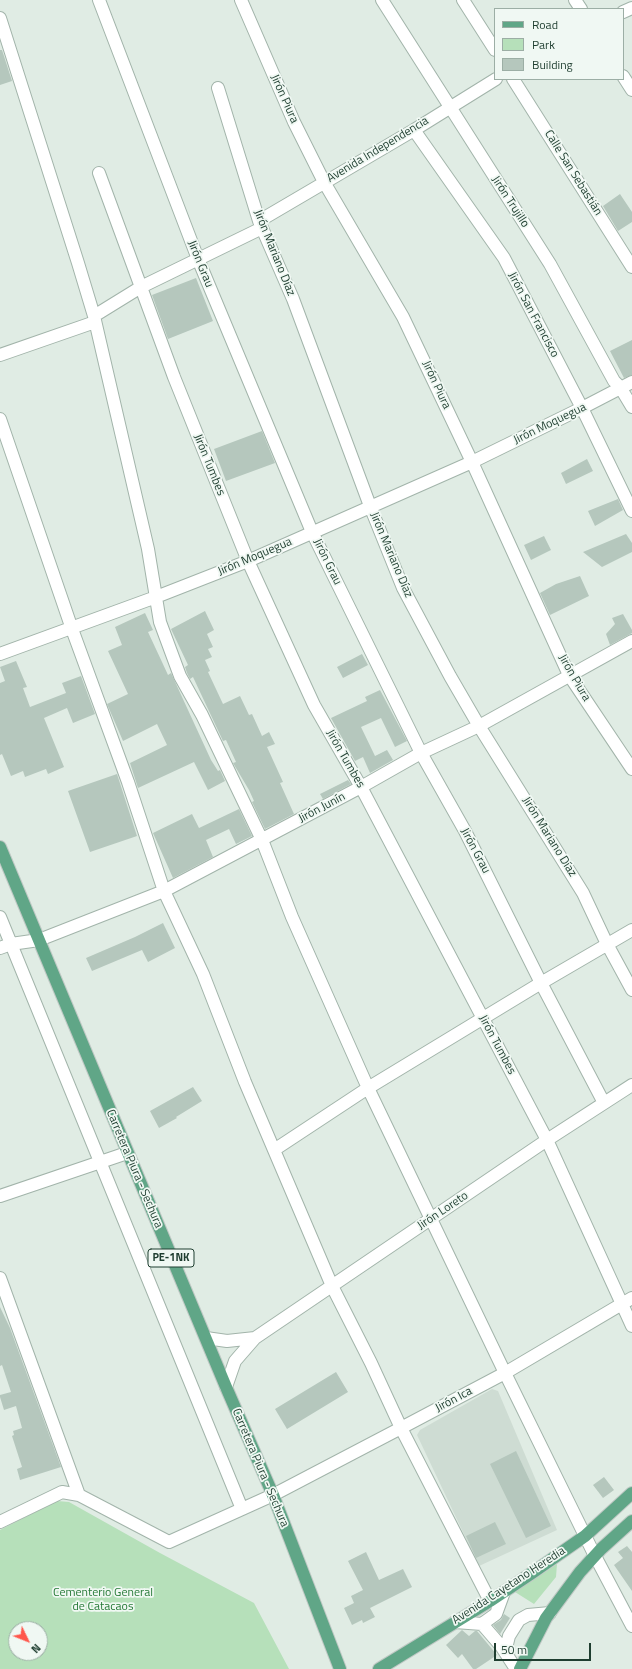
<!DOCTYPE html>
<meta charset="utf-8">
<style>
body{margin:0}
#map{position:relative;width:632px;height:1669px;overflow:hidden;background:#e0ece4;font-family:"Titillium Web",sans-serif}
canvas{display:block}
.legend{position:absolute;left:494px;top:8px;width:130px;height:72px;box-sizing:border-box;background:#f0f8f3;border:1px solid #9caea5;margin:0;padding:5px 7px;list-style:none;font-size:12px;color:#1f3e30}
.legend li{display:flex;align-items:center;gap:8px;height:20px}
.legend b{width:20px;border:1px solid #9caea5}
.north{position:absolute;left:8px;top:1621px;width:40px;height:40px;box-sizing:border-box;background:#f0f8f3;border:1px solid #9caea5;border-radius:50%;rotate:133deg;font-size:11px;font-weight:700;line-height:16px;text-align:center;color:#1f3e30}
.north::after{content:'';display:block;margin:auto;width:14px;height:18px;background:#ff564b;clip-path:polygon(50% 0,100% 100%,50% 72%,0 100%)}
.scale{position:absolute;left:494px;top:1643px;width:97px;height:18px;box-sizing:border-box;border:2px solid #1f3e30;border-top:0;padding-left:5px;font-size:12px;line-height:14px;white-space:nowrap;color:#1f3e30;-webkit-text-stroke:3px #f0f8f3;paint-order:stroke}
</style>
<div id="map">
<canvas width="632" height="1669"></canvas>
<ul class="legend">
<li><b style="height:5px;background:#60a687"></b>Road</li>
<li><b style="height:11px;background:#b6e0ba"></b>Park</li>
<li><b style="height:11px;background:#b5c7bd"></b>Building</li>
</ul>
<div class="north">N</div>
<div class="scale">50 m</div>
</div>
<script>
const ctx = document.querySelector('canvas').getContext('2d');
ctx.lineJoin = 'round';
function fillPath(path, color) { ctx.fillStyle = color; ctx.fill(path, 'evenodd'); }
const toPath = rows => new Path2D(rows.map(r => 'M' + r).join(''));
function stroke(path, color, width, dash) { ctx.strokeStyle = color; ctx.lineWidth = width; ctx.lineCap = dash ? 'butt' : 'round'; ctx.setLineDash(dash || []); ctx.stroke(path); }
function drawText(font, color, halo, rows, align = 'center') {
  ctx.font = font + ' "Titillium Web",sans-serif'; ctx.lineWidth = 3.5; ctx.setLineDash([]); ctx.textBaseline = 'middle'; ctx.strokeStyle = halo; ctx.fillStyle = color; for (const [text, x, y, turn = 0] of rows) {
    ctx.save(); ctx.translate(x, y); ctx.rotate((+turn || 0) * Math.PI / 180); ctx.textAlign = isNaN(turn) ? turn : align; if (halo) ctx.strokeText(text, 0, 0); ctx.fillText(text, 0, 0); ctx.restore();
  }
}
const built = toPath([
 [492,1389,498,1391,557,1530,479,1566,417,1435,420,1430]
]);
const green = toPath([
 [57,1501,69,1502,160,1553,254,1603,289,1669,0,1669,0,1530],
 [16,1629,40,1629,40,1653,16,1653],
 [557,1564,556,1577,534,1604,515,1592]
]);
const building = toPath([
 [0,50,2,50,12,81,0,85],
 [620,194,632,212,632,222,618,231,603,206],
 [196,278,213,321,168,339,152,295],
 [632,340,632,375,624,378,610,351],
 [262,431,275,463,226,481,214,449],
 [587,459,593,471,566,484,561,473],
 [618,499,623,510,595,526,588,511],
 [626,534,632,543,632,552,602,567,583,552],
 [544,536,551,550,531,560,524,545],
 [580,576,589,596,550,615,540,593,556,584],
 [205,611,214,630,207,634,213,647,208,649,212,657,205,660,210,671,208,672,223,704,240,696,249,715,252,714,262,736,269,732,275,744,267,747,283,782,280,783,294,814,265,829,252,802,254,801,249,790,233,763,236,762,226,740,223,741,193,677,190,679,187,673,185,667,188,665,171,629],
 [145,613,153,630,148,632,162,662,168,675,171,673,211,760,218,771,220,770,225,781,208,790,194,762,138,788,130,763,167,745,157,724,123,741,107,704,128,694,108,651,122,645,115,627],
 [623,614,632,630,632,633,610,645,606,634,615,624,612,618],
 [362,654,368,665,343,678,337,667],
 [16,661,27,687,23,688,30,707,66,693,62,683,81,676,95,714,73,723,67,708,44,718,64,767,48,774,46,769,25,777,23,771,11,776,2,754,0,755,0,683,5,681,0,667],
 [380,690,407,741,395,747,381,718,361,727,375,756,387,750,393,760,370,773,363,757,355,761,331,718,367,701,365,697],
 [117,774,137,836,90,852,68,791],
 [348,780,351,784,323,799,320,794],
 [239,809,252,836,236,844,229,829,206,840,213,857,173,878,153,833,192,814,199,828],
 [163,923,175,948,148,962,142,950,92,971,86,958,135,937],
 [193,1087,202,1101,176,1117,177,1118,159,1128,150,1111],
 [0,1307,10,1328,61,1467,20,1480,17,1469,22,1467,12,1436,14,1435,13,1431,22,1428,16,1406,4,1410,0,1397,0,1395,11,1392,2,1365,0,1366],
 [336,1372,348,1392,287,1429,275,1409],
 [516,1451,551,1526,526,1538,490,1464],
 [604,1477,614,1490,603,1498,593,1485],
 [495,1522,506,1544,476,1558,466,1536],
 [627,1546,632,1552,632,1591,614,1565,623,1558,618,1552],
 [366,1552,379,1580,403,1569,412,1587,370,1608,375,1617,363,1623,362,1620,352,1625,344,1608,354,1603,351,1596,363,1590,348,1561],
 [504,1614,510,1618,500,1634,493,1625,501,1620],
 [462,1630,469,1636,475,1631,477,1631,497,1655,476,1669,473,1669,462,1654,458,1658,446,1645]
]);
const minor = toPath([
 [99,0,198,259,312,532,421,753,465,831,541,983,604,1103],
 [241,0,294,122,324,182,403,317,472,462,569,675,632,769],
 [382,0,550,264,614,381,620,387,632,407],
 [463,0,495,50],
 [575,0,581,9],
 [623,12,632,8],
 [0,18,78,263,94,316,148,549,160,622,180,676,202,715,262,840,292,917,368,1088,505,1373,595,1556,632,1626],
 [623,76,632,90],
 [513,79,632,267],
 [218,88,259,221,293,299,370,506,403,588,450,676,479,726,583,893,607,944,632,990],
 [414,130,504,258,582,408,632,511],
 [99,173,174,377,248,561,314,705,361,787,547,1140,632,1326],
 [259,221,414,130,496,79],
 [94,316,141,287,262,228],
 [0,355,95,322],
 [0,419,72,629,128,782,164,891,203,974,245,1082,332,1286,371,1363,401,1428,490,1601],
 [0,654,156,597,248,561,472,462,582,408,632,382],
 [0,917,242,1509],
 [0,948,11,944,39,940,164,891,361,787,421,753,479,726,632,641],
 [274,1150,368,1088,541,983,632,930],
 [0,1196,127,1153],
 [0,1278,79,1495],
 [206,1338,227,1341,255,1338],
 [226,1387,235,1361,255,1338,547,1140,632,1085],
 [0,1522,62,1492,79,1495,169,1542,273,1495,401,1428,505,1373,632,1298],
 [455,1622,482,1624,496,1614,504,1592],
 [482,1624,501,1646,516,1669],
 [505,1652,509,1636,519,1620,528,1615,550,1613]
]);
const major = toPath([
 [0,847,226,1387,273,1495,340,1669],
 [379,1669,490,1601,532,1573,585,1536,632,1493],
 [520,1669,546,1618,580,1572,601,1549,632,1521]
]);
const shields = [
 [171,1258,46]
];
const shieldNames = [
 ["PE-1NK",171,1258]
];
const streetNames = [
 ["Jirón Piura",284,99,66],
 ["Avenida Independencia",378,150,-31],
 ["Calle San Sebastián",573,173,58],
 ["Jirón Trujillo",510,202,57],
 ["Jirón Mariano Díaz",274,253,68],
 ["Jirón Grau",200,264,68],
 ["Jirón San Francisco",533,315,62],
 ["Jirón Piura",436,385,65],
 ["Jirón Moquegua",550,424,-26],
 ["Jirón Tumbes",209,465,68],
 ["Jirón Mariano Díaz",391,555,67],
 ["Jirón Moquegua",255,557,-23],
 ["Jirón Grau",327,562,64],
 ["Jirón Piura",574,678,60],
 ["Jirón Tumbes",345,759,60],
 ["Jirón Junín",322,808,-28],
 ["Jirón Mariano Díaz",549,837,58],
 ["Jirón Grau",475,851,62],
 ["Jirón Tumbes",497,1045,62],
 ["Carretera Piura - Sechura",134,1169,67],
 ["Jirón Loreto",443,1211,-34],
 ["Jirón Ica",454,1400,-28],
 ["Carretera Piura - Sechura",260,1468,67],
 ["Avenida Cayetano Heredia",509,1586,-33]
];
const parkNames = [
 ["Cementerio General",103,1593],
 ["de Catacaos",103,1607]
];
fillPath(built, '#cedcd3');
fillPath(green, '#b6e0ba');
fillPath(building, '#b5c7bd');
stroke(minor, '#a2b4aa', 14);
stroke(major, '#c0c9c5', 14);
stroke(minor, '#fff', 12);
stroke(major, '#60a687', 12);
for (const [x, y, w] of shields) { const box = new Path2D(); box.roundRect(x - w / 2, y - 9, w, 18, 3); ctx.fillStyle = '#f0f8f3'; ctx.fill(box); stroke(box, '#1f3e30', 1); }
drawText('bold 11px', '#1f3e30', null, shieldNames);
drawText('12px', '#1f3e30', '#f0f8f3', streetNames);
drawText('12px', '#257936', '#f0f8f3', parkNames);
</script>
